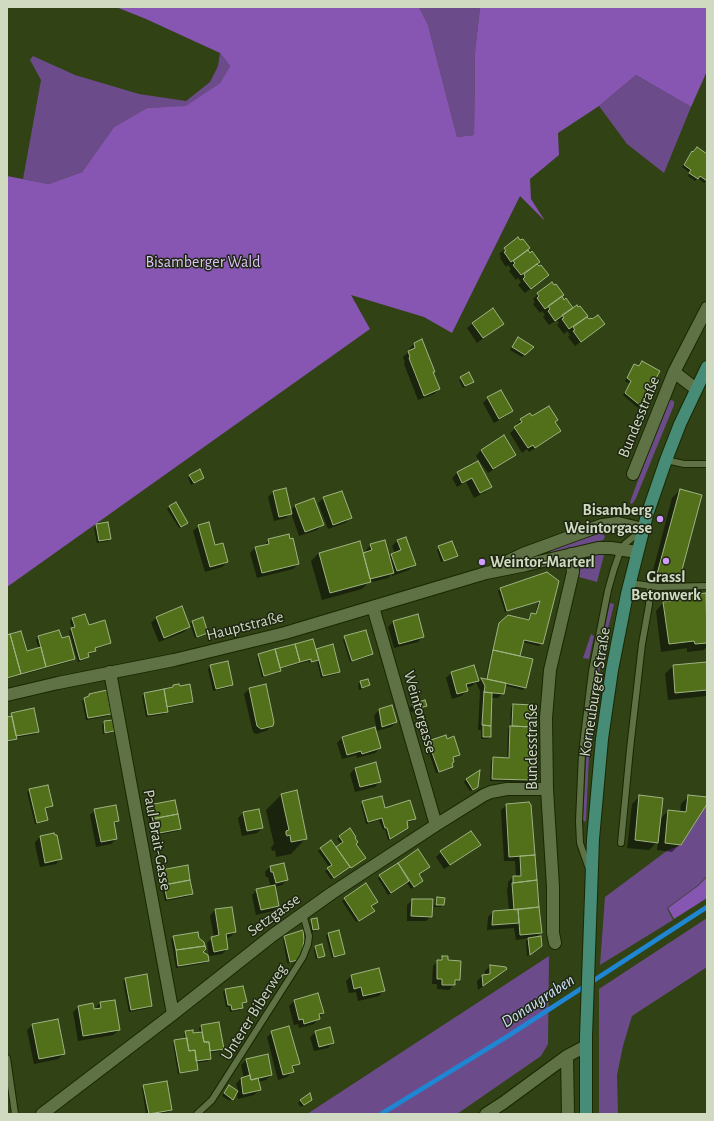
<!DOCTYPE html>
<meta charset="utf-8">
<style>
body{margin:0}
#map{position:relative;width:714px;height:1121px;overflow:hidden;background:#314215;font-family:"Alegreya Sans",sans-serif}
canvas{display:block}
.frame{position:absolute;inset:0;border:8px solid #cfdac1;pointer-events:none}
</style>
<div id="map">
<canvas width="714" height="1121"></canvas>
<div class="frame"></div>
</div>
<script>
const ctx = document.querySelector('canvas').getContext('2d');
ctx.lineJoin = 'round';
function fillPath(path, color) { ctx.fillStyle = color; ctx.fill(path, 'evenodd'); }
const toPath = rows => new Path2D(rows.map(r => 'M' + r).join(''));
function stroke(path, color, width, dash) { ctx.strokeStyle = color; ctx.lineWidth = width; ctx.lineCap = dash ? 'butt' : 'round'; ctx.setLineDash(dash || []); ctx.stroke(path); }
function drawText(font, color, halo, rows, align = 'center') {
  ctx.font = font + ' "Alegreya Sans",sans-serif'; ctx.lineWidth = 3; ctx.setLineDash([]); ctx.textBaseline = 'middle'; ctx.strokeStyle = halo; ctx.fillStyle = color; for (const [text, x, y, turn = 0] of rows) {
    ctx.save(); ctx.translate(x, y); ctx.rotate((+turn || 0) * Math.PI / 180); ctx.textAlign = isNaN(turn) ? turn : align; if (halo) ctx.strokeText(text, 0, 0); ctx.fillText(text, 0, 0); ctx.restore();
  }
}
const green = toPath([
 [419,7,480,7,475,52,474,135,457,137,428,25],
 [220,53,230,66,220,83,186,107,147,108,114,127,82,172,49,184,23,179,41,80,30,60,33,56,75,75,139,94,186,101,210,82,218,66],
 [636,75,691,107,664,173,627,144,599,106],
 [670,400,674,401,674,405,636,498,633,503,631,504,630,502,652,442,667,405],
 [603,533,605,537,603,540,553,553,550,551,551,549,598,534],
 [600,554,604,555,597,582,579,577,581,566,586,559,593,556],
 [610,603,614,604,604,645,595,699,589,755,586,820,585,822,583,820,586,762,591,712,598,661],
 [591,634,594,636,589,659,583,658],
 [707,804,707,876,697,886,667,908,673,920,600,965,605,897,668,850,681,845],
 [707,918,707,967,632,1016,623,1046,617,1075,618,1114,599,1114,599,989],
 [549,956,548,1044,541,1056,457,1114,307,1114]
]);
const forest = toPath([
 [116,7,419,7,428,25,457,137,474,135,475,52,480,7,707,7,707,71,691,107,636,75,599,106,558,133,559,155,530,179,531,199,545,221,520,196,452,333,424,317,351,295,370,329,7,587,7,176,49,184,82,172,114,127,147,108,186,106,220,83,230,66,220,53,146,19],
 [707,877,707,898,674,919,668,908,698,886]
]);
const shadow = toPath([
 [692,153,707,155,707,180,704,183,698,178,695,181,688,176,690,173,682,167],
 [518,239,539,267,542,280,525,293,518,285,521,282,518,278,516,280,509,271,511,269,508,265,506,267,500,258,501,256,499,254],
 [538,294,561,297,573,309,580,307,589,321,603,324,575,346,568,337,570,335,567,331,564,334,557,325,559,323,557,320,549,325,543,317,545,315,542,311,540,313,533,304,535,302,533,299],
 [473,323,502,324,477,343,467,328],
 [422,341,434,371,433,373,439,389,434,394,418,400,404,364,405,362,403,357,410,351,409,349,414,344],
 [516,341,532,347,522,357,510,350],
 [635,365,659,371,638,408,623,395,630,384,625,381],
 [461,378,473,382,463,388,459,380],
 [488,398,511,411,506,416,494,423,483,403],
 [532,418,554,422,559,431,554,436,529,452,527,449,522,453,510,433,517,427,516,425,521,420],
 [481,450,515,455,509,460,488,473,476,456],
 [478,462,491,487,485,492,474,498,466,482,457,487,452,478,457,473],
 [190,476,203,478,191,485,188,478],
 [680,490,678,580,670,588,650,582,672,498],
 [273,492,290,511,296,505,322,525,317,530,299,536,291,513,286,518,274,521,268,497],
 [324,498,351,518,345,523,328,529,318,503],
 [176,503,185,525,179,528,167,509],
 [97,525,110,539,108,541,97,543,94,528],
 [199,526,227,562,222,567,205,572,193,531],
 [269,540,298,564,293,569,257,578,250,553,255,548,264,546,264,545],
 [397,541,415,564,409,570,392,576,392,574,388,578,368,583,362,589,322,600,311,561,319,553,362,554,367,553,366,550,371,545,389,557,395,553,392,546],
 [439,547,457,555,454,558,441,562,437,550],
 [547,574,542,643,539,646,522,642,519,657,525,687,523,690,504,685,503,693,498,698,491,698,490,737,488,739,481,739,481,730,478,730,480,691,476,682,472,686,466,688,467,691,461,696,452,699,446,678,451,673,473,666,478,682,482,679,485,680,497,626,485,683,486,684,500,623,528,621,529,616,531,614,535,615,538,602,505,612,498,591,501,588],
 [705,594,707,609,707,646,704,650,687,652,687,648,661,652,656,611,663,603,683,601,688,596],
 [181,608,189,627,184,632,159,642,151,623,156,618],
 [72,619,88,626,110,643,108,645,94,649,95,651,92,653,87,655,88,657,86,659,78,662,69,631,72,628,70,621],
 [192,622,207,633,205,635,195,638,190,624],
 [393,622,423,636,418,642,394,648,388,627],
 [59,631,61,639,74,659,72,661,7,679,7,636,26,652,39,649,36,640,38,637],
 [345,637,372,654,370,656,350,662,343,640],
 [332,646,339,671,337,674,321,678,317,661,309,663,309,661,279,669,280,671,278,673,262,677,257,657,259,655,315,650],
 [227,662,232,685,230,687,213,691,208,669,210,666],
 [707,663,707,696,668,700,665,674,673,666],
 [367,680,369,685,367,687,359,690,358,685,360,682],
 [173,686,192,702,190,704,167,708,167,711,165,714,146,717,142,696,144,694,171,688],
 [249,689,272,726,266,731,256,734,253,732,244,694],
 [89,695,110,713,108,716,86,720,82,701],
 [425,702,426,706,424,708,411,712,410,708,412,705],
 [514,705,532,706,529,780,527,782,490,781,491,761,493,758,507,759,508,729,510,727,511,707],
 [392,707,396,722,391,727,377,731,374,716,379,710],
 [11,715,12,722,38,731,36,734,15,738,13,741,7,742,7,719,10,718],
 [104,722,113,731,111,733,103,734,102,725],
 [374,728,380,748,375,753,357,758,356,755,342,759,337,743,342,738],
 [445,736,446,740,459,755,452,758,451,764,452,767,450,769,436,773,426,744,428,742],
 [355,768,380,781,375,787,355,792,350,774],
 [466,779,474,789,470,791,464,782],
 [30,790,52,806,50,808,44,809,47,820,44,822,35,824,27,792],
 [281,795,306,838,291,854,276,857,275,850,272,851,271,847,274,844,266,810],
 [640,796,659,820,668,811,680,812,681,804,689,796,707,798,707,802,680,844,672,852,657,850,658,841,649,850,627,848,632,804],
 [363,802,415,818,413,821,406,822,407,828,405,830,388,840,385,829,383,830,379,820,366,824,361,805],
 [506,805,541,932,535,938,539,949,527,956,526,941,529,938,516,940,514,928,487,930,488,917,493,912,509,911,507,889,508,887,508,882,513,877,516,877,515,861,504,861,501,810],
 [149,806,180,829,178,831,152,836,147,808],
 [95,810,118,821,113,826,116,839,111,844,96,847,90,815],
 [258,810,262,828,257,833,242,836,238,818,243,813],
 [340,836,354,838,355,844,362,860,331,879,325,871,330,868,318,851,331,841,336,849,342,845,337,839],
 [40,837,61,858,56,864,40,867,35,845,35,842],
 [480,845,474,850,444,869,436,857,441,852],
 [418,851,418,874,422,881,411,889,407,883,388,895,378,878],
 [270,867,287,880,282,885,274,887,278,906,273,911,256,915,252,895,257,890,271,887,268,877,266,877,265,872],
 [162,871,192,894,190,896,165,901,159,874],
 [366,885,374,904,371,906,371,913,356,922,342,901],
 [437,898,443,905,441,907,434,907,435,901],
 [412,900,431,916,426,921,407,921,407,905],
 [231,908,235,932,230,937,225,938,227,949,222,954,209,956,207,943,214,937,210,916,215,910],
 [312,920,318,928,316,931,311,932,310,922],
 [338,931,344,953,342,956,332,958,326,936,328,933],
 [174,937,209,957,207,957,208,961,206,963,176,968,171,939],
 [285,937,297,959,295,962,287,963,283,939],
 [316,947,324,956,321,958,316,959,314,949],
 [442,957,459,979,449,990,437,989,437,984,432,984,433,966],
 [490,966,506,969,478,990,477,981,482,976,485,975,485,971],
 [351,976,384,990,379,996,358,1001,356,992,349,993,346,981],
 [126,979,151,1006,149,1008,129,1012,123,981],
 [225,990,245,1002,242,1004,242,1008,240,1010,230,1012,229,1007,226,1007,223,992],
 [318,994,323,1013,314,1024,299,1028,298,1024,294,1025,289,1006,294,1001],
 [100,1003,119,1030,113,1035,78,1041,73,1012,79,1007,96,1010,95,1009],
 [33,1025,64,1054,58,1059,34,1064,27,1030],
 [201,1026,223,1049,220,1051,209,1053,210,1058,208,1061,196,1063,197,1069,195,1071,178,1074,173,1044,175,1041,185,1040,184,1034,186,1032,192,1035,200,1033,199,1028],
 [272,1032,298,1063,292,1069,292,1072,287,1077,278,1080,267,1037],
 [316,1032,333,1043,328,1048,314,1051,310,1037],
 [246,1060,271,1075,266,1080,258,1082,259,1090,254,1095,238,1099,236,1092,230,1101,222,1096,227,1088,236,1091,238,1090,236,1084,241,1078,244,1078,241,1065],
 [144,1085,171,1110,169,1112,157,1114,146,1114,142,1088],
 [301,1100,308,1102,301,1107,298,1103]
]);
const stream = toPath([
 [381,1114,508,1036,707,907]
]);
const building = toPath([
 [697,147,707,154,707,181,700,176,698,179,689,173,691,170,684,165,692,151,693,152,697,147],
 [518,237,520,240,523,239,530,248,511,262,504,252,506,251,504,248,518,237],
 [528,250,530,253,532,251,540,262,521,275,513,265,515,263,513,261,528,250],
 [537,264,539,266,541,265,549,275,531,289,523,279,525,277,524,274,537,264],
 [552,282,554,285,556,284,564,295,545,309,537,298,539,296,537,293,552,282],
 [562,296,564,300,566,298,573,308,555,321,548,311,550,309,548,306,562,296],
 [577,305,578,307,580,306,588,316,569,329,562,319,564,318,562,315,577,305],
 [493,308,504,324,483,338,472,323,493,308],
 [598,315,605,324,581,342,573,331,575,330,573,327,587,317,589,319,591,318,592,319,598,315],
 [518,337,534,347,525,355,512,347,518,337],
 [422,339,435,372,433,372,440,389,424,396,409,358,410,357,408,351,415,348,414,343,422,339],
 [642,361,660,371,641,406,625,393,631,381,627,378,634,364,639,366,642,361],
 [469,372,474,382,465,386,460,377,469,372],
 [501,390,513,411,499,419,487,397,501,390],
 [549,406,558,420,555,422,561,431,535,448,533,445,528,448,514,427,522,422,520,419,530,413,532,416,549,406],
 [504,435,516,455,493,469,481,450,504,435],
 [478,461,492,487,480,493,472,478,462,483,457,472,478,461],
 [200,469,204,478,194,483,189,475,200,469],
 [286,488,292,514,279,517,273,491,286,488],
 [680,489,702,495,679,581,657,574,680,489],
 [342,491,352,518,333,525,323,497,342,491],
 [314,498,324,525,305,532,295,505,314,498],
 [176,502,188,523,181,527,169,506,176,502],
 [108,522,111,539,99,541,96,524,108,522],
 [209,522,215,545,223,543,228,562,210,567,198,525,209,522],
 [289,534,290,539,293,538,299,564,262,573,255,547,269,544,268,539,289,534],
 [406,537,416,565,397,571,391,554,401,550,397,540,406,537],
 [385,540,394,573,370,579,363,553,372,550,370,544,385,540],
 [360,541,371,582,330,593,319,553,360,541],
 [452,541,458,556,444,561,438,546,452,541],
 [547,572,559,581,543,644,524,640,520,656,493,650,499,623,508,615,529,620,531,613,536,614,540,601,507,611,500,588,547,572],
 [706,593,707,643,695,644,694,641,669,644,663,602,688,599,688,595,706,593],
 [182,606,190,627,164,638,156,617,182,606],
 [85,614,89,625,105,620,111,643,95,648,96,651,88,653,89,657,80,660,71,628,75,627,72,618,85,614],
 [418,614,424,637,399,644,393,621,418,614],
 [203,617,208,633,197,637,192,621,203,617],
 [59,630,62,638,69,636,75,659,46,667,38,636,59,630],
 [366,630,373,654,352,661,344,636,366,630],
 [21,631,27,651,41,647,46,667,21,674,10,634,21,631],
 [10,634,21,674,7,678,7,635,10,634],
 [313,639,319,660,311,662,311,659,300,662,295,644,313,639],
 [295,644,300,662,280,668,275,649,295,644],
 [333,644,340,672,323,676,316,649,333,644],
 [275,649,281,671,264,676,258,654,275,649],
 [493,650,533,659,526,688,487,679,493,650],
 [228,661,233,685,216,689,210,665,228,661],
 [707,662,707,690,675,693,673,665,707,662],
 [474,665,479,681,466,684,468,691,457,694,451,672,474,665],
 [481,678,506,683,504,694,484,692,485,686,481,678],
 [368,679,370,685,362,688,360,681,368,679],
 [179,684,180,686,190,684,193,702,167,707,164,689,173,687,173,685,179,684],
 [266,684,274,722,273,726,261,729,257,726,249,688,266,684],
 [164,689,168,712,148,715,144,693,164,689],
 [107,690,111,714,88,718,84,698,89,696,89,694,107,690],
 [484,692,492,693,491,726,482,725,484,692],
 [425,700,427,706,414,710,412,704,425,700],
 [513,704,533,705,532,727,512,726,513,704],
 [392,705,397,722,382,727,379,709,392,705],
 [34,708,39,732,16,736,11,713,34,708],
 [12,716,17,739,7,741,7,717,12,716],
 [113,720,114,731,105,733,104,721,113,720],
 [483,725,491,726,491,737,483,737,483,725],
 [510,726,532,727,530,780,492,779,493,757,509,758,510,726],
 [375,727,381,748,362,754,361,751,347,755,342,737,375,727],
 [446,735,447,739,454,736,460,755,453,757,454,762,452,763,453,767,439,772,428,741,446,735],
 [376,762,381,782,360,787,355,768,376,762],
 [480,770,478,787,473,790,466,779,480,770],
 [48,785,53,806,45,808,48,820,37,823,29,789,48,785],
 [297,790,307,839,291,842,290,835,287,836,286,834,286,831,289,830,281,794,297,790],
 [639,795,663,798,658,843,635,840,639,795],
 [688,795,707,797,707,804,681,845,665,843,668,810,686,812,688,795],
 [382,796,385,808,410,800,416,819,407,821,408,828,390,839,387,828,385,828,382,818,368,822,362,801,382,796],
 [175,800,178,814,152,819,149,805,175,800],
 [529,802,531,805,535,855,509,857,506,804,529,802],
 [116,805,119,821,114,822,117,839,101,842,94,809,116,805],
 [259,809,263,828,247,831,243,812,259,809],
 [178,814,181,829,154,834,152,819,178,814],
 [350,828,356,837,355,838,358,842,356,844,366,858,351,868,336,847,343,842,339,836,350,828],
 [471,831,481,845,450,865,440,851,471,831],
 [54,833,55,835,57,835,62,859,45,863,40,836,54,833],
 [331,840,350,867,334,878,327,868,332,865,320,848,331,840],
 [418,849,430,867,419,874,423,881,414,887,398,863,418,849],
 [535,855,537,880,513,883,513,876,521,876,520,856,535,855],
 [284,863,288,880,276,883,273,872,271,872,270,866,284,863],
 [398,863,409,881,391,893,379,875,398,863],
 [188,865,190,880,164,885,161,870,188,865],
 [190,880,193,894,167,899,164,885,190,880],
 [537,880,539,907,514,910,512,883,537,880],
 [366,883,378,902,371,906,375,911,359,921,344,898,366,883],
 [275,885,279,906,261,910,256,889,275,885],
 [437,897,445,898,444,905,436,905,437,897],
 [412,899,433,899,432,917,411,916,412,899],
 [232,907,236,932,226,934,228,949,214,952,211,937,219,935,215,909,232,907],
 [539,907,542,933,520,935,518,909,539,907],
 [518,909,519,923,492,925,493,911,518,909],
 [317,918,319,929,313,930,311,919,317,918],
 [303,930,304,940,302,952,298,960,290,962,284,936,303,930],
 [339,930,345,954,334,957,328,933,339,930],
 [198,932,199,938,204,942,205,946,176,950,173,936,198,932],
 [541,936,542,946,530,955,528,938,541,936],
 [322,944,325,956,318,958,315,946,322,944],
 [205,946,206,949,203,952,208,955,209,961,178,966,176,950,205,946],
 [442,956,448,956,448,960,461,961,460,980,455,980,455,985,442,985,442,979,437,979,437,960,442,960,442,956],
 [490,965,506,967,507,969,483,986,482,975,490,974,490,965],
 [379,968,385,991,363,996,361,987,354,989,351,975,379,968],
 [147,974,152,1006,131,1010,125,978,147,974],
 [243,986,247,1002,242,1003,243,1008,232,1010,231,1005,228,1005,225,989,243,986],
 [318,993,324,1013,319,1014,320,1019,304,1024,303,1019,299,1020,294,1000,318,993],
 [115,1000,120,1030,83,1036,78,1006,93,1003,94,1009,101,1008,100,1002,115,1000],
 [58,1019,65,1054,39,1059,32,1024,58,1019],
 [219,1022,224,1049,210,1051,209,1042,204,1042,201,1025,219,1022],
 [289,1026,300,1064,292,1066,294,1072,283,1075,271,1031,289,1026],
 [330,1027,334,1043,319,1047,315,1031,330,1027],
 [193,1030,193,1033,202,1032,204,1042,209,1042,211,1059,196,1061,195,1050,189,1051,185,1031,193,1030],
 [187,1038,189,1051,195,1050,198,1070,180,1073,174,1040,187,1038],
 [268,1054,272,1075,251,1080,246,1059,268,1054],
 [250,1075,251,1080,258,1078,261,1090,243,1094,241,1078,250,1075],
 [167,1081,172,1110,149,1114,143,1085,167,1081],
 [229,1085,238,1091,233,1100,224,1093,229,1085],
 [310,1093,312,1100,304,1105,300,1100,310,1093]
]);
const lane = toPath([
 [666,460,684,464,707,464],
 [630,583,658,587,707,586],
 [621,843,630,749,642,644,649,605,650,587],
 [589,869,580,843,579,821,582,753,592,671,608,590,614,569,621,549,626,543,642,530],
 [7,1058,15,1114],
 [197,1114,212,1100,303,957,308,944,309,936,303,914]
]);
const street = toPath([
 [674,372,696,389],
 [633,474,674,372,707,308],
 [373,607,436,825],
 [110,672,173,1014],
 [555,943,553,933,553,887,547,789,546,718,550,670,573,572,571,554],
 [567,1056,568,1114],
 [42,1114,173,1014,273,935,332,893,436,825,484,795,491,792,507,789,547,789],
 [486,1114,503,1103,567,1056,586,1046]
]);
const secondary = toPath([
 [496,567,523,554,602,525,618,523,643,529],
 [7,695,58,683,174,660,285,633,486,573,526,565,598,548,611,548,637,552]
]);
const primary = toPath([
 [586,1114,586,1036,593,839,602,739,612,670,627,594,647,515,666,460,680,424,707,367]
]);
const markers = [
 [660,519,4,"#d09dff"],
 [666,561,4,"#d09dff"],
 [482,562,4,"#d09dff"]
];
const parkNames = [
 ["Bisamberger Wald",203,262]
];
const streetNames = [
 ["Bundesstraße",639,417,-68],
 ["Hauptstraße",245,626,-14],
 ["Korneuburger Straße",595,692,-81],
 ["Weintorgasse",420,712,74],
 ["Bundesstraße",532,747,-90],
 ["Paul-Brait-Gasse",157,840,80],
 ["Setzgasse",274,915,-36],
 ["Unterer Biberweg",254,1012,-58]
];
const poiNames = [
 ["Bisamberg",652,510],
 ["Weintorgasse",652,528],
 ["Weintor-Marterl",490,562,"left"],
 ["Grassl",666,577,"center"],
 ["Betonwerk",666,595,"center"]
];
const waterNames = [
 ["Donaugraben",538,1001,-33]
];
fillPath(green, '#6c4b8a');
fillPath(forest, '#8755b2');
fillPath(shadow, '#0007');
stroke(stream, '#1f86d3', 4.5);
fillPath(building, '#527019');
stroke(building, '#9eb383', 1);
stroke(lane, '#192800', 8);
stroke(street, '#192800', 14);
stroke(secondary, '#192800', 14);
stroke(primary, '#192800', 14);
stroke(lane, '#5f7245', 6);
stroke(street, '#5f7245', 12);
stroke(secondary, '#5f7245', 12);
stroke(primary, '#468c76', 12);
for (const [x, y, r, color] of markers) { const dot = new Path2D(); dot.arc(x, y, r, 0, 2 * Math.PI); ctx.fillStyle = color; ctx.fill(dot); stroke(dot, '#1e2613', 1.5); }
drawText('16px', '#dbc4f4', '#1e2613', parkNames);
drawText('16px', '#cfdac1', '#1e2613', streetNames);
drawText('bold 16px', '#cfdac1', '#1e2613', poiNames, 'right');
drawText('italic 17px', '#cbe0f4', '#1e2613', waterNames);
</script>
